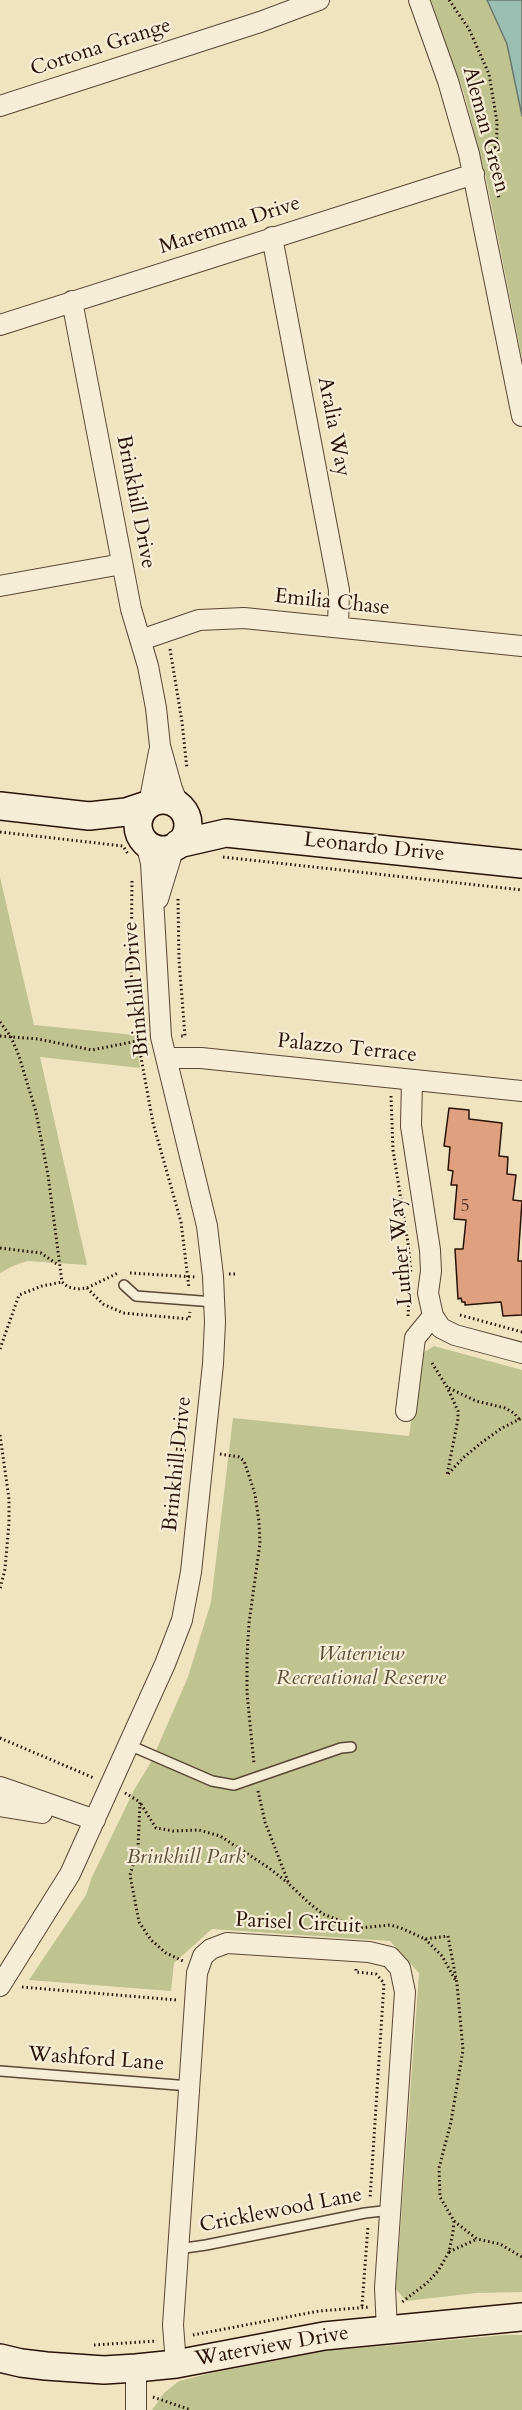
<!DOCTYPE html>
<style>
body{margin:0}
canvas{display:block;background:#f0e3c0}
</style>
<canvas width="522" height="2410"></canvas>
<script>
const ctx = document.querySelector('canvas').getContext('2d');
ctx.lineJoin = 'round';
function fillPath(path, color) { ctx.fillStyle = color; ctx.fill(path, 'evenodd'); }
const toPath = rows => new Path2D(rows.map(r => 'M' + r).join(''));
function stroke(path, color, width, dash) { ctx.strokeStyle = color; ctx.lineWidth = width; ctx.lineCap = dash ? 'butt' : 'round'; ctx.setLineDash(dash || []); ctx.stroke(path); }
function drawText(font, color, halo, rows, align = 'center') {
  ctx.font = font + ' Cardo,serif'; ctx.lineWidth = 4.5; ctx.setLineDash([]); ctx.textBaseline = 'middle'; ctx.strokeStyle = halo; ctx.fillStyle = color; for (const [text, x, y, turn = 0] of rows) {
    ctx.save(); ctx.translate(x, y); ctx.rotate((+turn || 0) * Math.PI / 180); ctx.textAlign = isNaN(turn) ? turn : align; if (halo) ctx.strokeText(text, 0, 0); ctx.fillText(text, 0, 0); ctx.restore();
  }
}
const green = toPath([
 [429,0,522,0,522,358,486,178,464,93],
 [0,877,34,1025,135,1035,140,1068,40,1057,87,1265,27,1261,13,1266,0,1273],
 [434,1346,522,1370,522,2292,476,2293,406,2301,396,2289,419,1973,390,1941,212,1929,174,1963,171,1991,29,1980,86,1895,92,1877,134,1790,151,1762,188,1677,211,1602,233,1418,409,1436,421,1354],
 [505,2335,522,2335,522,2410,152,2410,164,2393,179,2381,216,2372,325,2351]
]);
const water = toPath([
 [487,0,522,0,522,116,507,44,487,0]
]);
const building = toPath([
 [449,1108,469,1110,469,1119,502,1123,499,1156,508,1157,507,1174,516,1175,513,1200,522,1201,518,1261,522,1261,522,1315,503,1316,501,1302,465,1305,465,1302,462,1302,461,1298,458,1299,455,1249,463,1249,466,1220,454,1219,457,1185,451,1185,453,1171,448,1170,450,1147,444,1146,449,1108]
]);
const path = toPath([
 [449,0,469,29,489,74,497,122,496,180,499,199],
 [485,150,498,147],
 [170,649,182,722,187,769],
 [0,832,123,846,128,854],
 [223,857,522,890],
 [132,881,131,973,138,1041,153,1123,181,1222,189,1288],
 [178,899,179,960,185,1036,179,1036],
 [0,1022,11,1037,19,1056,36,1112,48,1175,62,1282,68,1287,78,1289,87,1288,118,1273],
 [0,1036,38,1039,92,1050,137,1041],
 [391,1096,393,1150,408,1243,411,1274],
 [0,1248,41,1253,58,1265],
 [130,1273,195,1277],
 [229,1274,236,1274],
 [87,1288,103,1304,123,1313,189,1319,190,1312],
 [460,1315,522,1332],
 [408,1316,409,1299],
 [0,1349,19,1295,42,1286,62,1282],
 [432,1363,447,1387,458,1411,458,1419,447,1475,463,1458,481,1443,502,1428,522,1418],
 [449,1388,476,1401,505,1408,514,1413,519,1419],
 [0,1435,9,1499,9,1523,5,1569,0,1589],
 [176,1449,186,1450],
 [220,1454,239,1457,244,1461,255,1494,259,1522,260,1543,249,1623,247,1656,247,1693,254,1764],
 [0,1738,94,1778],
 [258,1791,265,1822,289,1884,309,1903,323,1914,359,1928,390,1925,401,1928,425,1939,448,1936,457,1984,463,2050,451,2122,439,2168,440,2197,454,2221,453,2232,449,2252,438,2271,427,2283,402,2302],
 [125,1793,140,1802,138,1848,130,1875,139,1922,151,1940,166,1953,183,1961],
 [141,1804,156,1828,173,1831,199,1830,220,1836,269,1868,288,1883],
 [425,1939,442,1956,456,1981],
 [356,1969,356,1972,376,1974,384,1983,370,2199],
 [22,1987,177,2000],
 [454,2221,477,2239,500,2244,522,2257],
 [449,2252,477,2239],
 [362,2306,368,2226],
 [193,2335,319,2311,370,2307],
 [94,2345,157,2341],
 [153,2397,191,2410]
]);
const lane = toPath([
 [124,1285,136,1296,214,1302],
 [129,1745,212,1781,234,1785,341,1748,351,1747],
 [0,2071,190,2086],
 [178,2249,206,2245,365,2213,391,2210]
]);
const street = toPath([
 [419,0,448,81,469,154,522,416],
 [0,106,260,22,319,0],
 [272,237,339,590,338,627],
 [72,301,131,609,148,666,156,708,160,746,172,789,179,806],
 [0,325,474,174],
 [0,586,122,564],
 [141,640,199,620,244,618,522,646],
 [149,804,159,752],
 [158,899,174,847],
 [167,1058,201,1058,522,1091],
 [412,1080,411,1126,430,1250,431,1271,428,1293,433,1316,441,1328,455,1335,522,1353],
 [406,1411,415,1338,433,1316],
 [0,1787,95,1820],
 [0,1806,42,1813],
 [0,1986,70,1874,165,1664,182,1620,191,1572,213,1364,215,1322,213,1276,207,1226,161,1037,151,863,146,843],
 [176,2364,173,2325,197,1973,203,1956,211,1949,227,1943,369,1952,390,1957,400,1968,405,1992,385,2288,387,2330],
 [136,2368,136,2410]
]);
const secondary = toPath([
 '138 825a25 25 0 1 1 50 0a25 25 0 1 1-50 0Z',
 [0,806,89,816,126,812,147,805],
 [178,844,226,833,522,864],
 [0,2358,21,2363,46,2366,104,2370,136,2368,176,2364,324,2336,522,2317]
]);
const numberNames = [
 ["5",465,1207]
];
const streetNames = [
 ["Cortona Grange",101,48,-18],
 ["Aleman Green",485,130,75],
 ["Maremma Drive",230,226,-18],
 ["Aralia Way",333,427,79],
 ["Brinkhill Drive",135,502,79],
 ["Emilia Chase",332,603,6],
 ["Leonardo Drive",374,848,6],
 ["Brinkhill Drive",137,989,-95],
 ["Palazzo Terrace",347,1049,6],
 ["Luther Way",402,1251,-95],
 ["Brinkhill Drive",178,1464,-84],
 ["Parisel Circuit",298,1924,3],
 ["Washford Lane",96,2060,4],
 ["Cricklewood Lane",281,2211,-11],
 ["Waterview Drive",272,2347,-10]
];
const parkNames = [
 ["Waterview",361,1655],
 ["Recreational Reserve",361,1679],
 ["Brinkhill Park",186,1858]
];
fillPath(green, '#bec38f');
fillPath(water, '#9abeb2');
stroke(water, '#6c796e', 1.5);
fillPath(building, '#dea07e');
stroke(building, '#281107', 1.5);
stroke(lane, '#5a4635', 12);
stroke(street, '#5a4635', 22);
stroke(secondary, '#281107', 30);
stroke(path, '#281107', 3, [1.5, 3]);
stroke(lane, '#f5edd6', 9);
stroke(street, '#f5edd6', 20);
stroke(secondary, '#f5edd6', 27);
drawText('18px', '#563525', null, numberNames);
drawText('21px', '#281107', '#f5edd6', streetNames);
drawText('italic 21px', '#5c4f37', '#f5edd6', parkNames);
</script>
